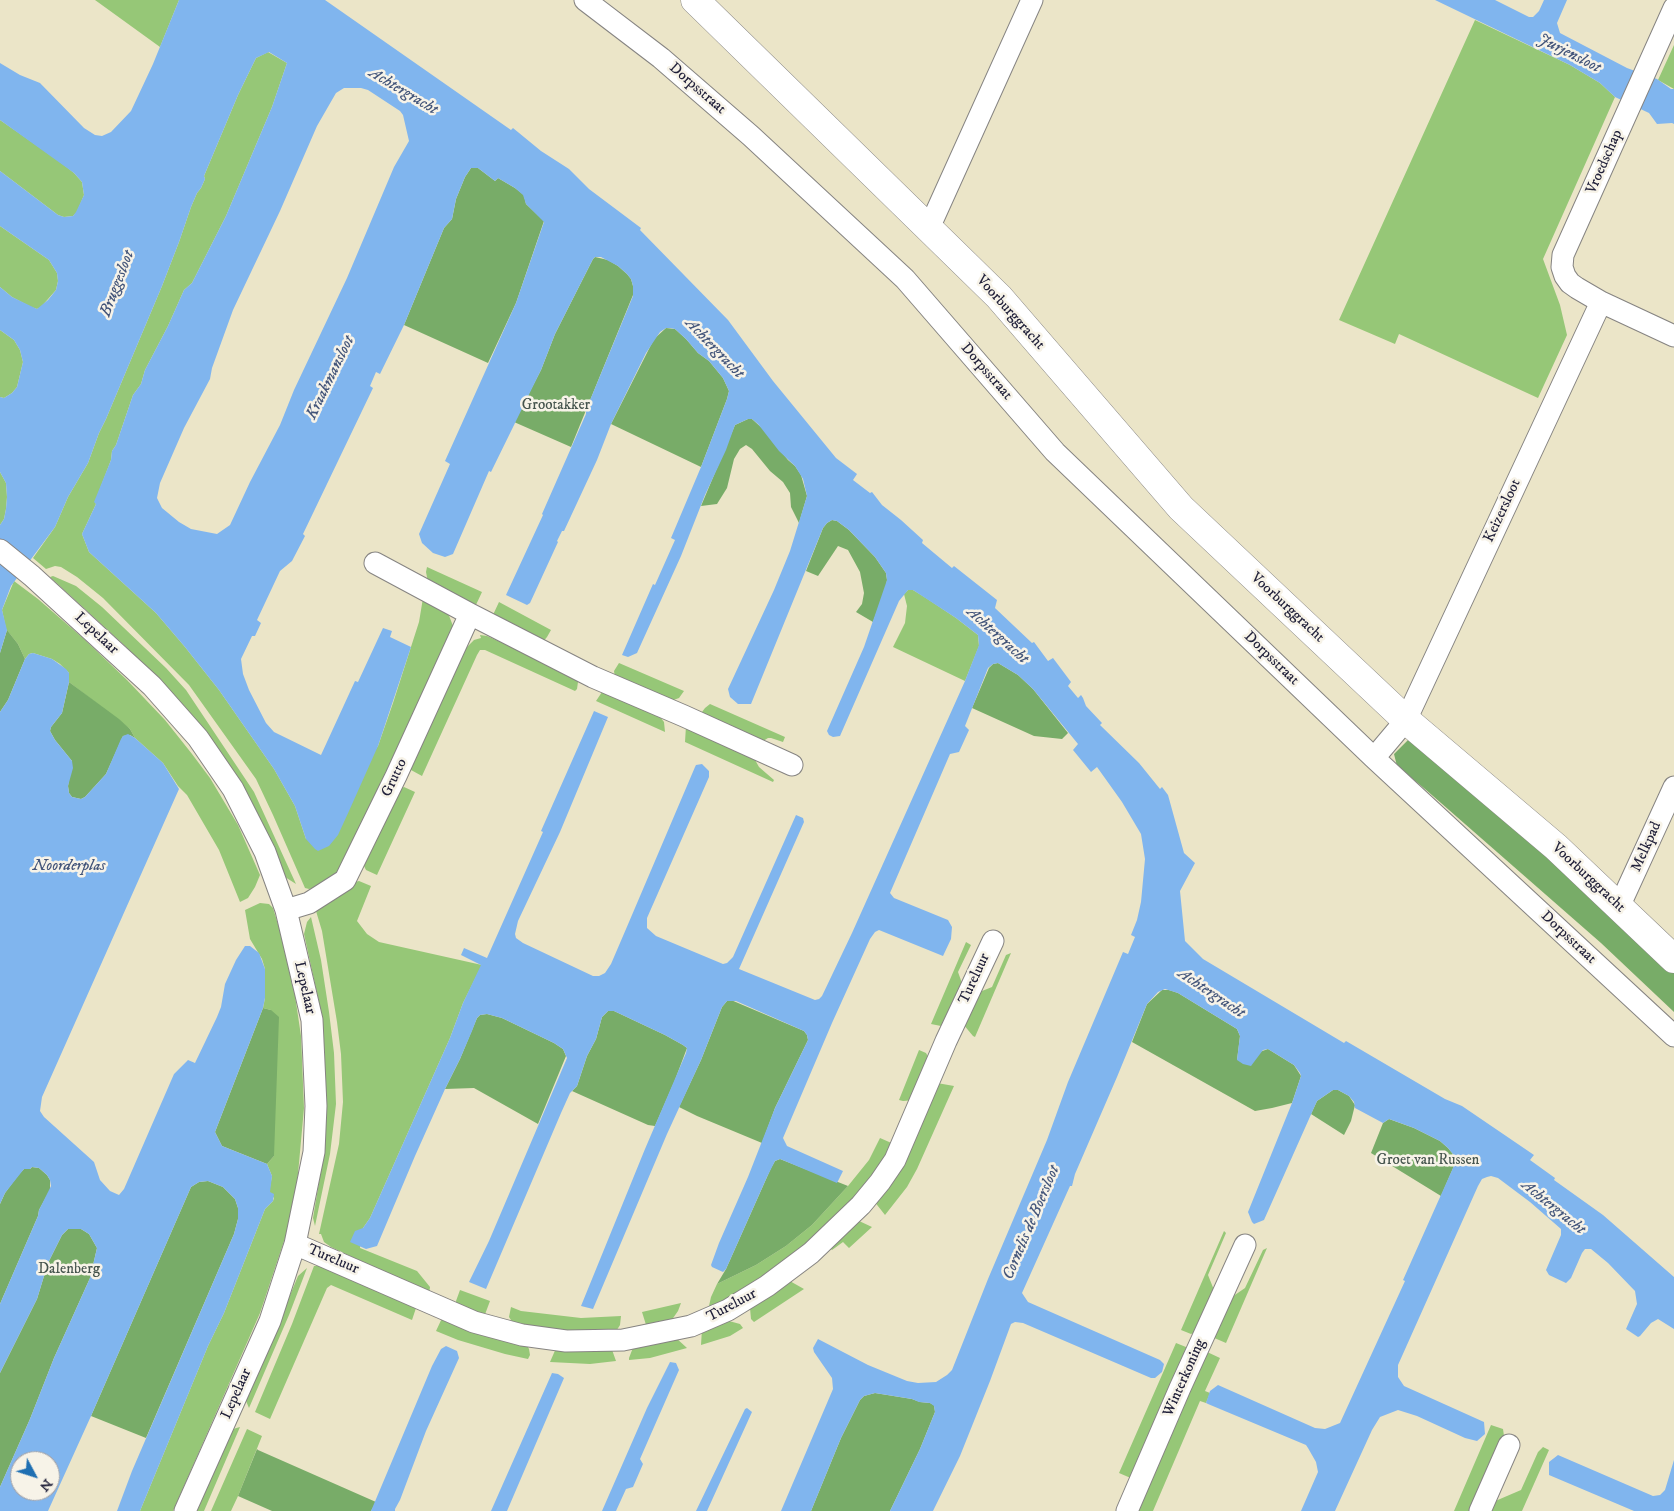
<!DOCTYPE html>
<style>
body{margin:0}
#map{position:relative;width:1674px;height:1511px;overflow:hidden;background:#ebe5c8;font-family:"IM FELL DW Pica",serif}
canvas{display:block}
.north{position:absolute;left:10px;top:1451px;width:50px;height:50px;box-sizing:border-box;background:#f7f3e8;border:1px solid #a29fa3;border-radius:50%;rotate:130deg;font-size:14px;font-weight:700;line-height:20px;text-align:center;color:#22223b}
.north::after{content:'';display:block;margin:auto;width:18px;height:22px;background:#1f6fb2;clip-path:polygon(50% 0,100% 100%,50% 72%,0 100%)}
</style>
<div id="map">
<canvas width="1674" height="1511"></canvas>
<div class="north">N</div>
</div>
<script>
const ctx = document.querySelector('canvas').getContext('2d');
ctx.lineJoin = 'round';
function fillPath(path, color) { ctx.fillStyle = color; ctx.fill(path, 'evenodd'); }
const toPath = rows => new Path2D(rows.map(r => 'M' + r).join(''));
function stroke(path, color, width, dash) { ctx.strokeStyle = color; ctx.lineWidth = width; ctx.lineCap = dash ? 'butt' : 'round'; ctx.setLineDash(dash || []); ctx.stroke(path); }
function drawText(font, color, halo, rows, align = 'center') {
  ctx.font = font + ' "IM FELL DW Pica",serif'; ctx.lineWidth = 5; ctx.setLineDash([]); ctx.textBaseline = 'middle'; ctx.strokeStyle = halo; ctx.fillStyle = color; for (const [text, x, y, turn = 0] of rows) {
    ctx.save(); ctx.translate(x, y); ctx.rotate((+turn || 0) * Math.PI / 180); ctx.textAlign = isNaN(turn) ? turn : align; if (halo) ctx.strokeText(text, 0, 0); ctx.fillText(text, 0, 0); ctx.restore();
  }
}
const green = toPath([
 [95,0,179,0,160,47],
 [1475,20,1570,65,1600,83,1615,97,1543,259,1560,305,1567,335,1538,398,1399,334,1395,344,1339,320],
 [1674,45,1674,89,1658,80],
 [268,52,287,63,272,107,226,216,192,283,184,290,168,326,145,370,141,384,133,395,116,445,112,451,111,460,95,502,96,504,82,534,89,552,156,613,185,647,219,690,274,769,295,806,306,839,378,746,393,703,419,622,423,598,448,613,453,626,345,865,323,886,309,889,305,888,273,815,256,779,189,685,103,598,77,577,61,567,55,566,46,569,33,558,55,527,68,497,88,463,99,433,106,419,162,286,179,242,191,207,197,193,201,188,205,179,204,176,238,95,256,58],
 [0,120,58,160,74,173,82,182,84,195,77,212,73,216,64,217,58,215,0,171],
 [0,226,49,260,57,273,58,281,56,290,41,307,37,309,31,307,12,297,0,287],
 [0,330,14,340,20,350,23,362,17,387,12,393,4,398,0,397],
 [0,472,6,483,7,497,6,509,4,519,0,525],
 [427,567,482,592,475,607,428,582,426,572],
 [53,576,76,586,102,607,166,668,186,690,254,792,296,884,285,877,158,679,124,645,50,577],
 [14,581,38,599,84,639,127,680,165,720,192,754,210,778,238,825,260,875,255,887,248,898,240,902,219,850,187,795,178,786,163,763,135,738,130,729,69,682,69,673,60,664,52,659,33,653,29,654,25,659,18,644,6,629,2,610],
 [908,590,913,590,926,598,956,618,978,635,979,646,965,681,893,647,905,623,907,606,904,594],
 [499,602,551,630,547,637,542,643,492,617],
 [480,635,487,636,575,675,578,682,577,689,575,691,485,650,480,650,477,655,422,776,411,770,408,764,463,651,474,640,481,638],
 [619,663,684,691,679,698,668,702,615,678,614,671],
 [602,692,657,713,664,722,665,732,596,701],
 [710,704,785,737,783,742,771,738,768,738,760,743,699,716,705,708],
 [686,726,754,758,759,767,774,780,773,782,685,742],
 [404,787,415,792,377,875,366,870,363,864,396,791],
 [359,881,371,886,357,921,367,934,379,942,482,965,463,1003,450,1038,370,1218,363,1228,360,1248,417,1271,430,1287,429,1295,365,1263,331,1247,324,1242,321,1234,319,1234,339,1144,343,1102,341,1054,337,1022,322,931,316,911,351,883],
 [260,903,269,904,273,908,285,947,293,982,301,1036,304,1108,297,1185,286,1235,260,1313,173,1511,140,1511,208,1346,224,1313,265,1209,273,1201,274,1198,269,1192,272,1176,267,1164,274,1156,271,1010,263,1008,265,998,265,969,262,959,250,939,245,910],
 [311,917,321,960,329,1012,334,1053,336,1104,330,1154,315,1226,313,1218,323,1158,325,1079,324,1045,320,1007,304,934,307,922],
 [966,942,971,945,958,972,963,986,946,1027,931,1024],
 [1011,953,975,1037,973,1036,963,1024,977,993,992,987,1006,955],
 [919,1050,926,1053,931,1062,915,1100,903,1101,899,1100],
 [937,1083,954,1086,917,1169,907,1187,885,1215,874,1201],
 [880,1138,896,1145,876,1176,790,1260,709,1311,709,1306,711,1297,717,1284,756,1265,786,1246,812,1225,848,1186,869,1160],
 [857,1220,872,1227,849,1248,843,1242,832,1250,828,1246],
 [1224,1231,1226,1233,1208,1275,1214,1290,1196,1332,1191,1334,1181,1330],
 [1267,1248,1226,1343,1212,1337,1229,1299,1245,1288,1263,1250],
 [314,1266,322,1266,417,1305,412,1320,331,1285,327,1288,270,1419,255,1412,292,1324],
 [307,1268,289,1315,249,1408,246,1401,298,1276],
 [788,1280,804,1289,754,1322,751,1319,750,1308],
 [460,1290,490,1301,484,1317,457,1307,456,1301],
 [681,1303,678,1311,671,1321,647,1328,642,1312],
 [511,1307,521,1311,581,1318,621,1316,620,1325,615,1333,576,1334,515,1326,509,1317],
 [443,1316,525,1342,529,1349,530,1355,528,1359,505,1354,458,1340,436,1331],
 [729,1321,740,1324,743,1328,730,1336,701,1345,702,1329],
 [675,1337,687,1348,650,1358,629,1360,629,1358,634,1345],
 [1176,1343,1186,1347,1188,1352,1133,1479,1119,1473],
 [557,1346,611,1347,616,1361,590,1364,550,1362],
 [1205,1351,1220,1358,1205,1391,1210,1393,1206,1403,1200,1401,1153,1511,1136,1511],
 [1491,1425,1503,1429,1504,1436,1471,1511,1454,1511],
 [240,1427,204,1511,197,1511,233,1429],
 [247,1429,262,1436,238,1496,231,1511,211,1511],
 [1543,1447,1549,1450,1522,1511,1489,1511,1493,1502,1521,1490,1538,1452]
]);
const forest = toPath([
 [471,168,478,168,495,181,498,178,515,188,524,195,526,204,544,221,516,303,488,363,404,325,444,228,452,219,456,199,465,177],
 [595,257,608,260,618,266,627,274,631,279,633,286,633,295,571,447,514,422,541,370,555,334,593,259],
 [666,328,675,329,686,339,698,353,709,361,723,378,729,391,727,399,701,467,611,424,654,339],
 [748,419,752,419,763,429,788,460,795,466,801,475,807,496,799,523,791,507,790,493,783,482,770,471,752,449,746,445,740,449,734,459,727,488,717,504,701,506,735,425],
 [832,520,837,521,849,530,875,557,886,573,887,580,886,588,873,622,856,612,862,604,864,593,860,572,848,550,838,546,818,576,806,571,823,528,827,523],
 [7,630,18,644,25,659,8,700,0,712,0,653],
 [998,663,1018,675,1033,689,1068,733,1062,739,1034,736,972,708,989,668,993,664],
 [69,682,119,719,130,729,135,738,130,735,123,736,106,774,85,797,81,799,72,797,69,793,68,786,72,761,55,740,50,731,51,727,62,713],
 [1409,739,1577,882,1674,973,1674,1012,1601,943,1425,789,1397,766,1394,754],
 [1162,990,1169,990,1178,993,1237,1029,1240,1036,1237,1060,1268,1049,1294,1065,1301,1076,1292,1103,1272,1108,1255,1111,1132,1042,1147,1004],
 [731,1000,804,1031,807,1035,808,1040,775,1108,762,1143,697,1116,679,1107,701,1060,722,1007,727,1001],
 [263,1008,271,1010,279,1017,274,1156,267,1164,222,1146,215,1132],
 [608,1011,614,1011,665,1035,683,1045,687,1048,675,1080,655,1126,648,1125,572,1091,577,1086,587,1056,596,1039,602,1017],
 [487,1014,502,1018,554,1043,563,1049,566,1056,538,1124,474,1088,445,1089,460,1059,477,1018,480,1015],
 [1333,1090,1338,1090,1349,1096,1355,1105,1351,1121,1344,1135,1311,1114,1317,1101],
 [1389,1119,1414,1128,1440,1141,1448,1148,1457,1159,1441,1196,1371,1153,1383,1123],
 [780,1159,848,1186,812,1225,786,1246,756,1265,717,1284,726,1269,771,1168,775,1161],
 [32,1167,39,1168,47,1175,50,1180,50,1190,39,1210,38,1216,0,1304,0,1204,5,1193,19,1174,24,1169,30,1169],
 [208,1181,223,1187,235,1199,238,1208,238,1219,234,1234,146,1438,91,1416,191,1187,199,1182],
 [68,1229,81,1229,89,1234,97,1248,90,1278,54,1358,30,1419,0,1487,0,1373,37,1299,48,1263,62,1235],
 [875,1393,912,1399,920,1402,930,1403,934,1405,935,1412,920,1449,890,1511,811,1511,841,1438,860,1400,864,1396],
 [257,1449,258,1450,376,1502,371,1511,272,1511,238,1496]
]);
const water = toPath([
 [179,0,325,0,511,130,513,128,541,151,569,169,589,189,641,228,640,230,728,320,773,381,836,458,857,474,853,480,870,493,872,492,882,505,901,520,923,540,922,543,952,568,954,566,997,600,995,608,1032,643,1034,642,1048,661,1053,658,1071,682,1068,686,1078,698,1081,695,1083,698,1086,706,1102,723,1100,725,1139,763,1160,789,1162,787,1168,795,1184,853,1195,863,1180,891,1185,941,1203,959,1344,1043,1346,1041,1445,1099,1462,1106,1534,1155,1530,1160,1555,1178,1554,1180,1603,1215,1674,1277,1674,1329,1658,1319,1651,1323,1640,1336,1638,1337,1626,1329,1637,1304,1635,1291,1608,1263,1591,1249,1585,1249,1582,1253,1571,1278,1566,1283,1549,1275,1546,1270,1561,1235,1561,1229,1530,1202,1498,1178,1491,1176,1487,1177,1482,1179,1478,1186,1398,1365,1398,1377,1404,1386,1484,1422,1485,1434,1477,1441,1465,1438,1417,1416,1398,1410,1380,1417,1372,1430,1335,1511,1301,1511,1318,1472,1316,1462,1308,1448,1306,1445,1208,1404,1206,1403,1210,1391,1218,1385,1315,1428,1325,1429,1340,1423,1405,1281,1403,1280,1457,1159,1448,1148,1440,1141,1414,1128,1392,1120,1389,1119,1383,1123,1355,1108,1354,1102,1349,1096,1338,1090,1333,1090,1317,1101,1264,1220,1254,1224,1252,1222,1248,1212,1292,1103,1301,1076,1300,1073,1294,1065,1268,1049,1263,1050,1251,1066,1243,1064,1237,1060,1240,1036,1237,1029,1178,993,1165,989,1158,992,1147,1004,1117,1077,1075,1174,1072,1186,1070,1186,1022,1293,1028,1302,1160,1360,1164,1364,1162,1372,1155,1378,1151,1378,1023,1323,1015,1322,1011,1324,990,1381,960,1456,933,1511,890,1511,920,1449,935,1412,934,1406,930,1403,919,1402,912,1399,875,1393,864,1396,860,1400,841,1438,811,1511,781,1511,833,1389,832,1378,814,1352,813,1348,818,1339,868,1365,907,1381,918,1383,936,1382,947,1375,952,1370,988,1279,1047,1140,1068,1082,1123,952,1128,954,1135,937,1131,935,1137,920,1141,902,1145,859,1141,834,1122,802,1097,767,1091,772,1073,750,1078,744,1033,689,1018,675,998,663,993,664,988,668,965,726,969,730,959,752,950,754,890,893,894,898,948,920,952,927,951,939,943,956,879,930,875,932,870,939,832,1023,783,1138,787,1146,843,1171,837,1183,785,1161,780,1159,775,1161,767,1177,726,1269,723,1272,712,1267,711,1265,719,1243,748,1177,775,1108,808,1040,807,1035,804,1031,736,1001,727,1001,722,1007,701,1060,667,1134,593,1309,581,1306,645,1149,686,1053,687,1048,683,1045,665,1035,614,1011,608,1011,602,1017,596,1039,587,1056,577,1086,570,1093,561,1113,486,1289,469,1282,489,1241,567,1058,563,1049,554,1043,502,1018,487,1014,480,1015,477,1018,472,1031,460,1059,445,1089,415,1156,377,1246,366,1249,350,1242,355,1231,363,1228,370,1218,450,1038,463,1003,481,965,461,955,464,948,487,958,543,832,541,831,594,711,608,717,560,832,518,921,515,934,516,938,523,943,593,976,599,976,605,973,611,964,629,922,695,767,696,765,702,764,709,771,709,777,647,918,647,928,656,936,723,964,727,963,733,957,796,815,803,818,804,822,739,969,815,1000,819,999,822,996,852,933,965,681,979,645,978,635,956,618,913,590,908,590,899,601,840,736,833,737,829,735,827,731,864,647,887,580,886,573,875,557,849,530,837,521,832,520,827,523,823,528,751,704,738,704,730,697,728,689,774,590,790,551,807,496,803,479,795,466,779,451,758,424,752,419,748,419,735,425,726,450,705,495,681,556,637,653,628,657,622,655,653,584,655,585,675,540,671,538,701,467,727,399,729,391,723,378,709,361,698,353,686,339,675,329,670,328,666,328,660,332,646,353,611,424,597,460,564,531,562,531,557,541,558,542,530,603,527,605,506,595,543,515,542,514,586,414,586,410,633,296,633,286,631,279,627,274,618,266,601,257,595,257,593,259,555,334,541,370,491,472,489,471,453,554,445,557,433,553,422,543,419,534,450,464,445,461,516,303,544,222,526,204,523,195,515,188,498,178,495,181,478,168,471,168,465,177,456,199,452,219,444,228,404,325,380,374,376,372,370,386,373,388,303,534,305,536,292,561,280,571,257,620,261,623,255,636,252,636,241,659,243,674,249,690,266,723,274,732,321,755,355,681,358,682,383,628,392,631,390,637,411,647,378,746,349,811,338,835,329,846,318,851,315,849,306,839,295,806,274,769,219,690,185,647,156,613,89,552,82,534,96,504,94,502,111,460,112,451,116,445,133,395,141,384,145,370,168,326,184,290,192,283,226,216,272,107,287,63,269,52,256,58,238,95,204,176,205,179,201,188,197,193,191,207,179,242,162,286,106,419,99,433,88,463,68,497,55,527,11,586,2,610,7,630,0,653,0,525,4,519,6,509,7,497,6,483,0,472,0,397,4,398,12,393,17,387,23,362,20,350,14,340,0,330,0,287,12,297,37,309,48,300,56,290,58,281,57,273,49,260,0,226,0,171,58,215,64,217,73,216,76,212,84,195,82,182,74,173,0,120,0,63,20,75,40,83,84,128,95,135,102,136,111,132,131,111,153,64],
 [344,88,361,88,368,90,400,111,403,115,409,141,394,167,347,278,294,390,280,425,250,482,230,525,217,534,191,529,179,522,162,508,157,498,160,483,184,428,210,379,212,368,233,310,280,211,317,126,336,93],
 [1435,0,1495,0,1529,17,1533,17,1539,11,1544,0,1567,0,1557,23,1560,33,1627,68,1657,79,1671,89,1674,89,1674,124,1672,123,1657,124,1649,113,1615,97,1600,83,1570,65],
 [33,653,52,659,66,669,69,673,69,682,62,713,51,727,50,731,55,740,72,761,73,768,68,786,69,793,72,797,81,799,85,797,95,786,106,774,121,739,123,736,128,734,135,738,163,763,179,789,42,1097,40,1111,44,1117,94,1162,100,1180,110,1191,119,1195,124,1189,174,1074,188,1060,195,1063,217,1017,221,1007,225,984,236,960,245,946,250,946,259,953,265,969,265,998,263,1008,215,1132,222,1146,267,1164,272,1176,270,1192,274,1194,273,1201,265,1209,224,1313,208,1346,140,1511,117,1511,132,1471,234,1234,238,1219,238,1208,235,1199,223,1187,208,1181,199,1182,191,1187,91,1416,48,1511,0,1511,0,1487,30,1419,54,1358,90,1278,97,1248,89,1234,81,1229,68,1229,62,1235,48,1263,37,1299,0,1373,0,1304,38,1216,39,1210,51,1186,50,1180,47,1175,39,1168,32,1167,30,1169,24,1169,5,1193,0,1204,0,712,8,700,25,659,29,654],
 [20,1461,50,1461,50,1491,20,1491],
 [446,1346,457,1351,459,1358,426,1431,400,1500,395,1509,395,1511,371,1511,432,1366,441,1349],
 [670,1362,676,1363,679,1370,640,1459,643,1464,633,1487,626,1489,616,1511,602,1511,647,1408],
 [552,1373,558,1374,564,1378,507,1511,491,1511],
 [747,1408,752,1412,707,1511,696,1511,745,1409],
 [1558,1455,1653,1496,1660,1495,1665,1490,1674,1460,1674,1511,1634,1511,1549,1475,1549,1462]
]);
const street = toPath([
 [585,0,661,58,751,136,905,279,1055,452,1374,758,1674,1036],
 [1674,8,1563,255,1562,267,1565,276,1570,283,1577,288,1601,302,1674,336],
 [929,228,1032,0],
 [0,550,32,576,152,686,198,738,233,789,265,852,286,910,312,1020,316,1106,314,1152,295,1244,270,1321,185,1511],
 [375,563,470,614,593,677,684,716,792,765],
 [1374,758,1406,720,1601,302],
 [1619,907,1674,787],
 [286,910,309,903,345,880,396,776,470,614],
 [295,1244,474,1322,522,1335,566,1341,623,1340,691,1326,728,1310,767,1286,811,1253,861,1205,880,1182,895,1160,946,1041,993,941],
 [1127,1511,1180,1388,1245,1245],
 [1480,1511,1509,1445]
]);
const secondary = toPath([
 [695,0,999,297,1181,508,1406,720,1556,847,1674,959]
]);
const streetNames = [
 ["Dorpsstraat",697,89,41],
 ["Vroedschap",1605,162,-66],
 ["Voorburggracht",1010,313,48],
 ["Dorpsstraat",986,372,49],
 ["Keizersloot",1503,511,-65],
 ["Voorburggracht",1287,608,43],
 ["Lepelaar",96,634,43],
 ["Dorpsstraat",1271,659,44],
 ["Grutto",395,778,-65],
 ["Melkpad",1647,847,-66],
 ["Voorburggracht",1588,878,43],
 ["Dorpsstraat",1568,938,43],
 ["Tureluur",975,979,-65],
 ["Lepelaar",304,988,77],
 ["Tureluur",333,1260,23],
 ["Tureluur",732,1306,-28],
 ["Winterkoning",1185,1378,-66],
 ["Lepelaar",237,1394,-66]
];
const parkNames = [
 ["Grootakker",556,406],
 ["Groet van Russen",1428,1161],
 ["Dalenberg",69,1270]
];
const waterNames = [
 ["Jurjensloot",1569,54,27],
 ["Achtergracht",403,92,31],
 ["Bruggesloot",118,284,-69],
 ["Achtergracht",714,349,46],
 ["Kraakmansloot",331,378,-64],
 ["Achtergracht",997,636,42],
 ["Noorderplas",69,867],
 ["Achtergracht",1211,994,34],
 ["Achtergracht",1553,1208,39],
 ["Cornelis de Boersloot",1032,1223,-67]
];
fillPath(green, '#96c777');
fillPath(forest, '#78ac68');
fillPath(water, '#80b5ee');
stroke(street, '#868482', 23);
stroke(secondary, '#868482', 29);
stroke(street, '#fff', 21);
stroke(secondary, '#fff', 28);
drawText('15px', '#22223b', '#f7f3e8', streetNames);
drawText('15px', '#45544d', '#f7f3e8', parkNames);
drawText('italic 16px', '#43557a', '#f7f3e8', waterNames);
</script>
